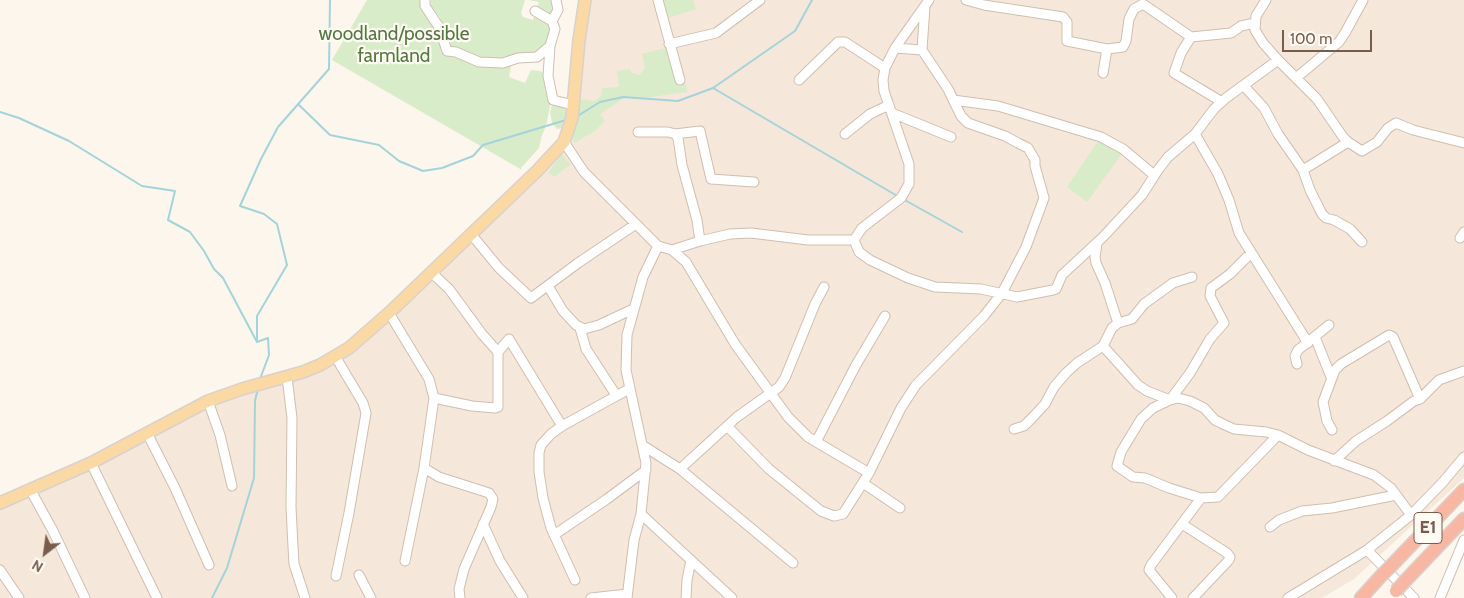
<!DOCTYPE html>
<style>
body{margin:0}
#map{position:relative;width:1464px;height:598px;overflow:hidden;background:#fdf6ec;font-family:Cabin,sans-serif}
canvas{display:block}
.north{position:absolute;left:20px;top:528px;width:50px;height:50px;-webkit-text-stroke:4px #fffaf3;paint-order:stroke;rotate:210deg;font-size:14px;font-weight:700;line-height:20px;text-align:center;color:#7a5c4d}
.north::after{content:'';display:block;margin:auto;width:18px;height:22px;background:#7a5c4d;clip-path:polygon(50% 0,100% 100%,50% 72%,0 100%)}
.scale{position:absolute;left:1282px;top:30px;width:90px;height:22px;box-sizing:border-box;border:2px solid #7a5c4d;border-top:0;padding-left:6px;font-size:15px;line-height:18px;white-space:nowrap;color:#7a5c4d;-webkit-text-stroke:4px #fffaf3;paint-order:stroke}
</style>
<div id="map">
<canvas width="1464" height="598"></canvas>
<div class="north">N</div>
<div class="scale">100 m</div>
</div>
<script>
const ctx = document.querySelector('canvas').getContext('2d');
ctx.lineJoin = 'round';
function fillPath(path, color) { ctx.fillStyle = color; ctx.fill(path, 'evenodd'); }
const toPath = rows => new Path2D(rows.map(r => 'M' + r).join(''));
function stroke(path, color, width, dash) { ctx.strokeStyle = color; ctx.lineWidth = width; ctx.lineCap = dash ? 'butt' : 'round'; ctx.setLineDash(dash || []); ctx.stroke(path); }
function drawText(font, color, halo, rows, align = 'center') {
  ctx.font = font + ' Cabin,sans-serif'; ctx.lineWidth = 4.5; ctx.setLineDash([]); ctx.textBaseline = 'middle'; ctx.strokeStyle = halo; ctx.fillStyle = color; for (const [text, x, y, turn = 0] of rows) {
    ctx.save(); ctx.translate(x, y); ctx.rotate((+turn || 0) * Math.PI / 180); ctx.textAlign = isNaN(turn) ? turn : align; if (halo) ctx.strokeText(text, 0, 0); ctx.fillText(text, 0, 0); ctx.restore();
  }
}
const residential = toPath([
 [590,0,1464,0,1464,478,1354,579,1322,598,0,598,0,499,64,471,177,412,315,364,342,349,569,139]
]);
const green = toPath([
 [367,0,427,0,437,24,439,41,448,52,480,65,490,67,503,61,512,61,509,77,525,83,531,70,540,71,548,76,551,101,546,126,542,135,539,148,521,168,522,170,332,60],
 [431,0,525,0,521,13,523,17,533,20,535,13,547,20,551,30,543,51,541,54,507,56,487,63,447,46,443,37,440,17,431,8],
 [529,0,553,0,556,6,551,16,537,7,539,2],
 [662,0,693,0,696,9,668,18],
 [673,46,688,92,643,98,624,98,600,114,605,121,595,131,574,143,572,131,579,99,595,101,601,96,602,88,619,87,617,71,630,69,632,73,640,75,645,68,642,54],
 [552,105,565,107,568,114,563,128,557,129,552,123,550,112],
 [1100,138,1123,152,1087,202,1067,187],
 [562,154,571,166,565,168,555,177,548,173]
]);
const stream = toPath([
 [713,88,899,197],
 [298,104,330,135,379,145,399,161,423,171,442,168,473,156,483,145,566,120],
 [0,112,19,118,69,141,142,186,175,191,168,220,190,232,204,251,214,269,223,278,257,342],
 [576,117,600,102,623,97,678,101,713,88,795,31,812,0],
 [903,199,962,232],
 [260,379,269,355,268,338,257,342,257,316,287,265,277,224,264,214,240,206,261,159,278,127,329,69,330,0],
 [212,598,227,568,254,478,255,401,258,388]
]);
const minor = toPath([
 [425,0,425,6,439,27,447,51,456,52,479,62,503,63,518,58,537,57,550,46],
 [556,0,558,10,552,21,555,29,550,46,548,76,553,100,573,105],
 [658,0,680,80],
 [966,0,984,5,1063,17,1067,22,1067,41,1107,49,1103,73],
 [1266,0,1256,16,1255,30,1263,43,1278,60,1317,99,1343,137,1348,142,1362,151,1377,142,1388,128,1396,123,1413,130,1464,143],
 [535,11,552,21],
 [1191,37,1231,33,1241,26,1255,23],
 [669,44,716,33,760,0],
 [895,48,922,50],
 [1107,49,1123,47,1126,41,1129,19,1134,9,1143,4,1191,37,1181,53,1174,73,1222,102],
 [1296,78,1339,42,1345,33,1363,0],
 [799,80,838,42,845,42,885,68],
 [1244,86,1264,108,1278,134,1303,170,1348,142],
 [953,100,998,106,1101,137,1123,149,1154,175],
 [892,113,951,137],
 [638,132,668,132,675,134,678,138,682,165,697,220,700,241],
 [675,134,700,131,711,179,754,182],
 [845,134,870,114,889,105],
 [1195,134,1218,174,1229,200,1239,233,1308,343],
 [564,142,584,172,658,246,672,250,686,262,735,344,788,417,808,437,869,473],
 [1303,170,1310,190,1322,214,1326,218,1334,220,1350,229,1362,242],
 [471,234,499,268,531,298,578,263,636,224],
 [1460,238,1464,232],
 [854,240,862,228,901,198,909,184,909,164,884,91,883,80,885,68,895,48,929,0],
 [1097,244,1095,257,1096,263,1105,283,1118,323,1112,328,1103,346,1138,385,1147,391,1170,400,1178,398,1190,401,1204,408,1215,420,1225,425,1234,429,1266,432,1278,435,1308,450,1374,475,1391,488,1411,515],
 [672,250,700,241,730,234,751,233,808,240,854,240,859,252,870,260,908,278,935,287,981,289,1017,297,1053,290,1056,289,1062,275,1103,237,1142,195,1158,170,1168,157,1195,134,1214,109,1226,98,1278,60],
 [431,272,449,289,482,334,498,352],
 [548,286,563,311,576,325,584,329,599,325,633,309],
 [389,313,429,379,434,398,424,468,405,561],
 [1118,323,1132,319,1144,304,1173,283,1192,277],
 [580,328,586,349,616,395],
 [1315,337,1331,377],
 [335,356,363,403,366,413,349,513,336,576],
 [1297,364,1295,356,1298,350,1329,325],
 [287,377,292,418,291,507,293,547,294,564,305,598],
 [434,398,472,406,495,408,498,407,498,352,509,339,562,426],
 [208,401,220,435,232,486],
 [728,427,769,469,811,503,821,511,834,516,843,514,869,473,901,408,916,385,984,316,1002,293,1026,247,1044,198,1035,166,1035,160,1028,148,1018,143,1005,136,968,123,961,116,948,89,922,50,925,6],
 [1014,429,1024,426,1032,418,1045,404,1054,387,1066,373,1077,363,1103,346],
 [1332,430,1327,421,1323,402,1335,370,1341,364,1389,335,1393,337,1420,399],
 [147,433,175,488,209,565],
 [816,442,856,365,885,316],
 [642,445,680,469,793,563],
 [1334,461,1356,441,1387,421,1414,401,1420,399,1439,380,1464,371],
 [91,463,157,598],
 [424,468,439,477,489,493,493,499,491,507,464,569,459,589,460,598],
 [680,469,737,417,779,387,785,378,815,304,824,287],
 [863,483,900,508],
 [30,489,53,531,85,598],
 [1201,498,1169,488,1145,478,1133,477,1117,466,1121,452,1141,419,1153,408,1170,400,1190,373,1210,339,1224,323,1210,296,1211,288,1230,274,1251,253],
 [641,514,732,598],
 [483,524,500,561,523,598],
 [1182,524,1227,553,1230,557,1229,560,1193,598],
 [1270,527,1279,520,1302,511,1332,508,1396,495],
 [554,535,607,499,646,470],
 [1367,550,1414,598],
 [0,570,19,598],
 [359,575,371,598],
 [575,580,551,528,543,498,539,472,539,453,541,445,551,434,562,426,629,389],
 [591,598,627,594],
 [627,598,634,540,641,514,646,463,626,370,627,335,643,277,658,246],
 [686,598,687,580,691,560],
 [1172,598,1149,570,1151,565,1201,498,1218,497,1278,435],
 [1288,598,1367,550,1411,515,1443,482,1464,457],
 [1440,598,1464,540]
]);
const major = toPath([
 [0,503,91,463,208,401,242,389,303,372,320,365,349,348,389,313,537,171,564,142,572,118,579,40,585,0]
]);
const highway = toPath([
 [1391,566,1464,490],
 [1406,580,1464,519],
 [1361,598,1381,576]
]);
const highwayBridge = toPath([
 [1381,576,1391,566],
 [1396,591,1406,580]
]);
const shields = [
 [1428,528,28]
];
const shieldNames = [
 ["E1",1428,528]
];
const parkNames = [
 ["woodland/possible",394,34],
 ["farmland",394,56]
];
fillPath(residential, '#f5e8da');
fillPath(green, '#d8ecc9');
stroke(stream, '#a5d3da', 2);
stroke(minor, '#d1beb0', 11);
stroke(major, '#dad1cd', 14);
stroke(highway, '#dad1cd', 15);
stroke(minor, '#fff', 9);
stroke(major, '#fbd9a5', 11);
stroke(highway, '#f7b7a3', 12);
stroke(highwayBridge, '#dad1cd', 15, []);
stroke(highwayBridge, '#f7b7a3', 12);
for (const [x, y, w] of shields) { const box = new Path2D(); box.roundRect(x - w / 2, y - 15.5, w, 31, 4); ctx.fillStyle = '#fffaf3'; ctx.fill(box); stroke(box, '#7a5c4d', 1); }
drawText('bold 18px', '#7a5c4d', null, shieldNames);
drawText('19px', '#537a41', '#fffaf3', parkNames);
</script>
